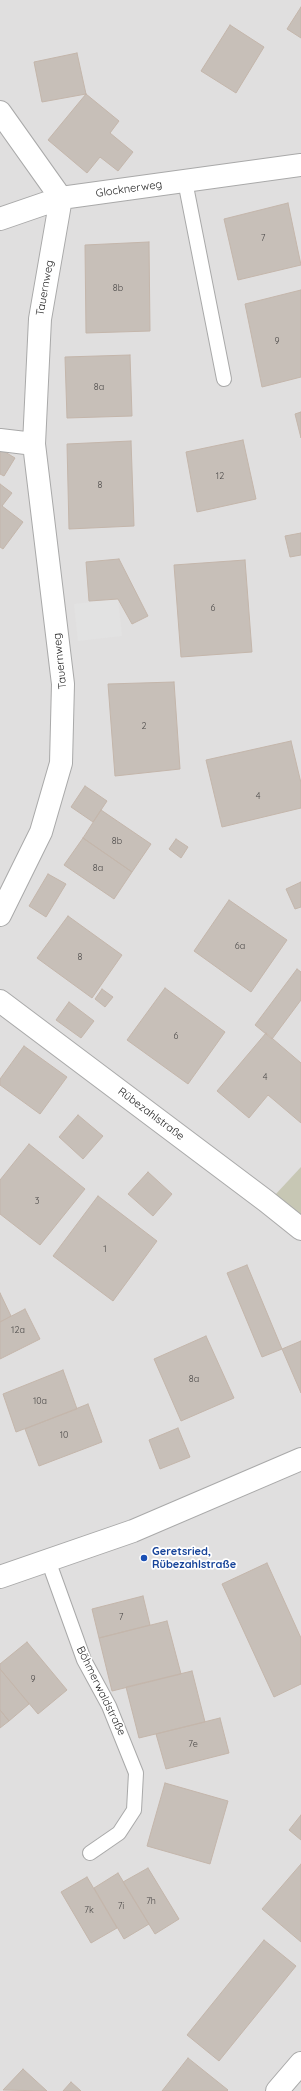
<!DOCTYPE html>
<meta charset="utf-8">
<style>
body{margin:0}
canvas{display:block;background:#f2efe9}
</style>
<canvas width="301" height="2091"></canvas>
<script>
const ctx = document.querySelector('canvas').getContext('2d');
ctx.lineJoin = 'round';
function fillPath(path, color) { ctx.fillStyle = color; ctx.fill(path, 'evenodd'); }
const toPath = rows => new Path2D(rows.map(r => 'M' + r).join(''));
function stroke(path, color, width, dash) { ctx.strokeStyle = color; ctx.lineWidth = width; ctx.lineCap = dash ? 'butt' : 'round'; ctx.setLineDash(dash || []); ctx.stroke(path); }
function drawText(font, color, halo, rows, align = 'center') {
  ctx.font = font + ' Quicksand,sans-serif'; ctx.lineWidth = 3.5; ctx.setLineDash([]); ctx.textBaseline = 'middle'; ctx.strokeStyle = halo; ctx.fillStyle = color; for (const [text, x, y, turn = 0] of rows) {
    ctx.save(); ctx.translate(x, y); ctx.rotate((+turn || 0) * Math.PI / 180); ctx.textAlign = isNaN(turn) ? turn : align; if (halo) ctx.strokeText(text, 0, 0); ctx.fillText(text, 0, 0); ctx.restore();
  }
}
const residential = toPath([
 [0,0,301,0,301,2091,0,2091]
]);
const construction = toPath([
 [301,1167,301,1216,275,1195]
]);
const parking = toPath([
 [118,599,122,636,78,641,74,604]
]);
const building = toPath([
 [301,7,301,38,287,29,301,7],
 [230,25,264,47,236,93,201,71,230,25],
 [77,53,86,94,42,102,34,62,77,53],
 [86,94,119,121,110,133,133,152,118,171,100,157,87,173,48,140,86,94],
 [288,203,301,265,238,280,224,219,288,203],
 [149,242,150,331,86,333,85,245,149,242],
 [301,290,301,377,262,387,245,304,301,290],
 [130,355,132,416,67,418,65,357,130,355],
 [301,412,301,438,295,414,301,412],
 [243,440,256,499,197,512,186,452,243,440],
 [131,441,134,526,69,529,67,444,131,441],
 [0,449,15,458,4,476,0,474,0,449],
 [0,484,12,493,2,506,23,522,3,549,0,547,0,484],
 [301,533,301,555,290,557,285,536,301,533],
 [119,559,148,616,132,624,118,599,89,601,86,562,119,559],
 [245,560,252,652,181,657,174,565,245,560],
 [174,682,180,769,115,776,108,684,174,682],
 [291,741,301,783,301,808,222,827,206,760,291,741],
 [85,786,107,801,93,822,71,807,85,786],
 [101,810,151,844,132,872,83,838,101,810],
 [83,838,132,872,114,899,64,865,83,838],
 [176,839,188,847,181,858,169,849,176,839],
 [48,874,66,884,46,917,29,906,48,874],
 [301,882,301,907,295,909,286,889,301,882],
 [229,900,287,940,251,992,194,951,229,900],
 [68,916,122,955,92,998,37,958,68,916],
 [297,969,301,972,301,1000,272,1039,255,1025,297,969],
 [165,988,225,1032,188,1084,127,1040,165,988],
 [102,989,113,997,105,1007,95,999,102,989],
 [69,1002,94,1021,81,1038,56,1020,69,1002],
 [266,1033,301,1063,301,1123,268,1095,249,1118,217,1091,266,1033],
 [24,1046,67,1077,40,1114,0,1085,0,1079,24,1046],
 [78,1115,103,1136,83,1159,59,1137,78,1115],
 [29,1144,85,1189,40,1245,0,1214,0,1180,29,1144],
 [148,1172,172,1194,153,1216,128,1194,148,1172],
 [98,1196,157,1241,113,1301,53,1256,98,1196],
 [247,1265,282,1349,262,1357,227,1273,247,1265],
 [0,1293,11,1316,0,1322,0,1293],
 [25,1309,40,1339,0,1359,0,1322,25,1309],
 [206,1336,234,1398,181,1421,154,1359,206,1336],
 [301,1341,301,1393,282,1349,301,1341],
 [63,1370,77,1409,16,1432,3,1394,63,1370],
 [88,1404,102,1442,39,1466,25,1429,88,1404],
 [178,1428,190,1457,160,1469,149,1440,178,1428],
 [267,1563,301,1638,301,1684,274,1697,222,1584,267,1563],
 [143,1596,150,1625,99,1638,92,1609,143,1596],
 [167,1621,181,1674,112,1691,99,1638,167,1621],
 [27,1642,67,1690,38,1714,0,1669,0,1664,27,1642],
 [0,1669,29,1704,9,1721,0,1710,0,1669],
 [192,1671,205,1722,139,1738,126,1687,192,1671],
 [0,1710,9,1721,0,1728,0,1710],
 [220,1718,229,1753,166,1769,156,1734,220,1718],
 [165,1783,228,1801,210,1864,147,1846,165,1783],
 [301,1815,301,1840,289,1830,301,1815],
 [301,1864,301,1942,262,1909,301,1864],
 [148,1868,179,1919,155,1934,123,1882,148,1868],
 [118,1873,149,1924,124,1939,94,1888,118,1873],
 [87,1877,117,1928,91,1943,61,1892,87,1877],
 [264,1940,296,1966,219,2061,187,2035,264,1940],
 [188,2058,228,2090,227,2091,162,2091,188,2058],
 [23,2069,47,2091,3,2090,23,2069],
 [71,2082,81,2091,63,2091,71,2082]
]);
const service = toPath([
 [185,181,224,379],
 [48,1560,84,1660,109,1706,136,1773,134,1810,119,1833,90,1853]
]);
const minor = toPath([
 [0,112,61,198,301,165],
 [0,219,61,198,40,319,34,444,63,684,61,763,41,832,0,915],
 [0,440,34,444],
 [0,1001,266,1201,301,1229],
 [277,2091,301,2063]
]);
const tertiary = toPath([
 [0,1577,133,1531,301,1459]
]);
const markers = [
 [144,1558,4,"#1a4fb4"]
];
const numberNames = [
 ["7",263,238],
 ["8b",118,288],
 ["9",277,341],
 ["8a",99,387],
 ["12",220,476],
 ["8",100,485],
 ["6",213,608],
 ["2",144,726],
 ["4",258,796],
 ["8b",117,841],
 ["8a",98,868],
 ["6a",240,946],
 ["8",80,957],
 ["6",176,1036],
 ["4",265,1077],
 ["3",37,1201],
 ["1",105,1249],
 ["12a",18,1330],
 ["8a",194,1379],
 ["10a",40,1401],
 ["10",64,1435],
 ["7",121,1617],
 ["9",33,1679],
 ["7e",193,1744],
 ["7h",151,1901],
 ["7i",121,1906],
 ["7k",89,1910]
];
const streetNames = [
 ["Glocknerweg",129,189,-8],
 ["Tauernweg",45,288,-80],
 ["Tauernweg",60,661,-96],
 ["Rübezahlstraße",151,1114,37],
 ["Böhmerwaldstraße",101,1691,64]
];
const transitNames = [
 ["Geretsried,",152,1552],
 ["Rübezahlstraße",152,1565]
];
fillPath(residential, '#e0dfdf');
fillPath(construction, '#c7c7b4');
fillPath(parking, '#e2e2e2');
fillPath(building, '#c7bfb8');
stroke(building, '#c4b6ab', 1);
stroke(service, '#a9a9a9', 16);
stroke(minor, '#a9a9a9', 24);
stroke(tertiary, '#a9a9a9', 24);
stroke(service, '#fff', 14);
stroke(minor, '#fff', 22);
stroke(tertiary, '#fff', 22);
for (const [x, y, r, color] of markers) { const dot = new Path2D(); dot.arc(x, y, r, 0, 2 * Math.PI); ctx.fillStyle = color; ctx.fill(dot); stroke(dot, '#fff', 1.5); }
drawText('9px', '#4b4948', null, numberNames);
drawText('11px', '#222', '#fff', streetNames);
drawText('bold 11px', '#164399', '#fff', transitNames, 'left');
</script>
